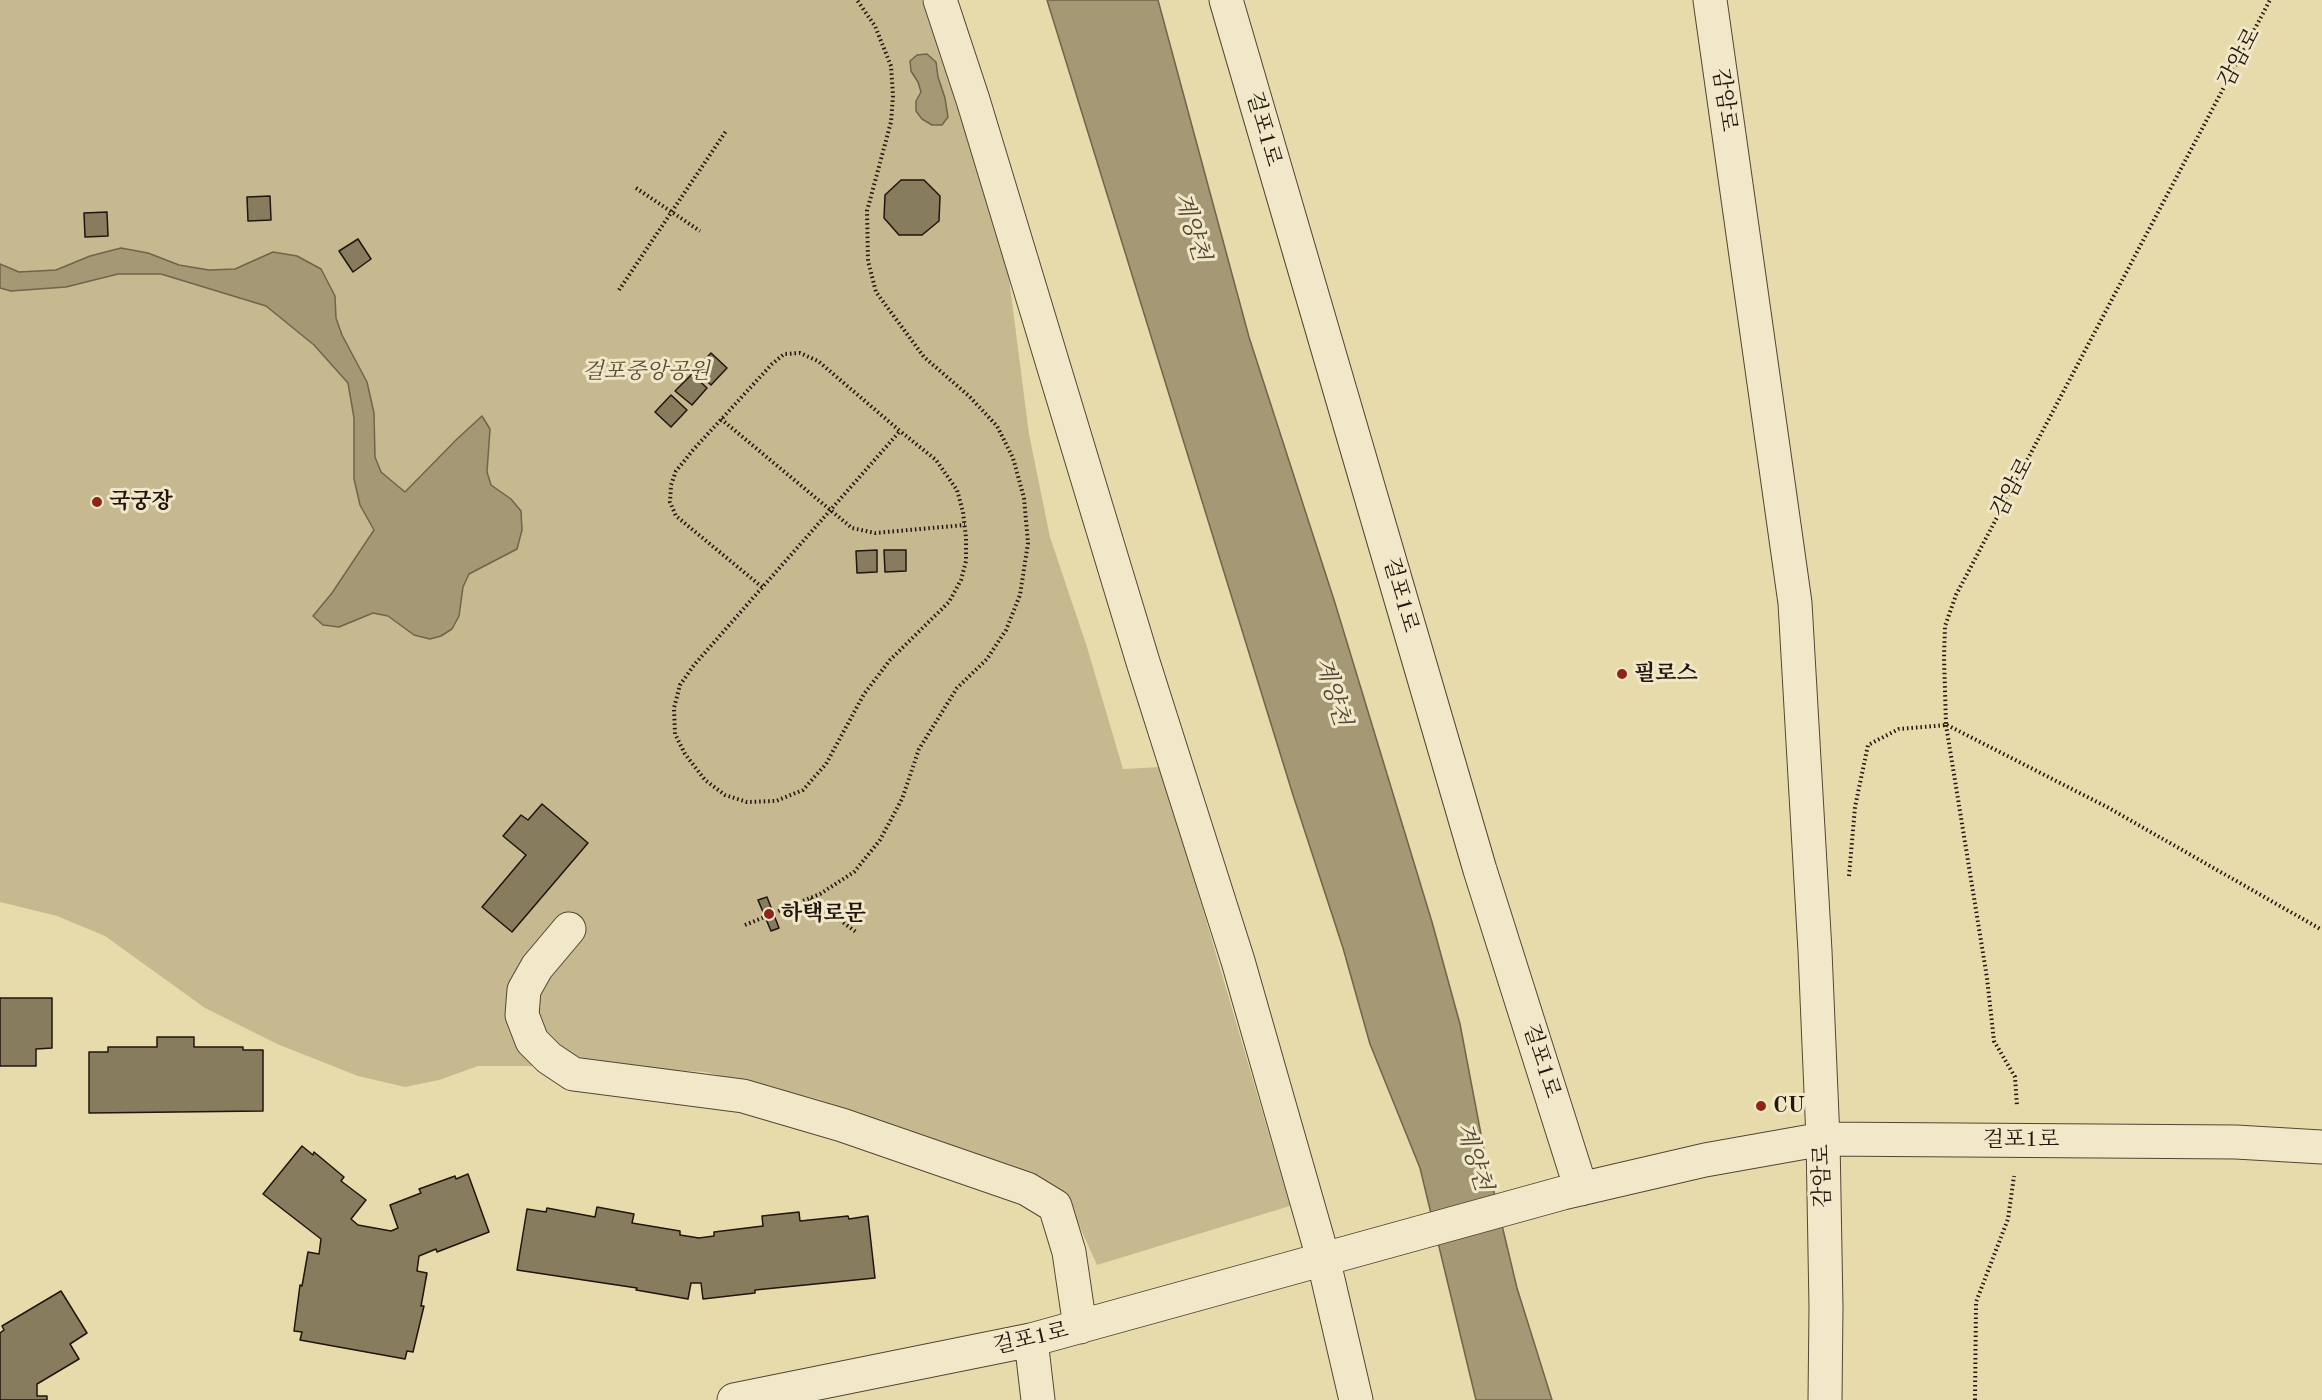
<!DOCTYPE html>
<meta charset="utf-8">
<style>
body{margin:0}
canvas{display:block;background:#e8dbab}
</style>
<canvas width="2322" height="1400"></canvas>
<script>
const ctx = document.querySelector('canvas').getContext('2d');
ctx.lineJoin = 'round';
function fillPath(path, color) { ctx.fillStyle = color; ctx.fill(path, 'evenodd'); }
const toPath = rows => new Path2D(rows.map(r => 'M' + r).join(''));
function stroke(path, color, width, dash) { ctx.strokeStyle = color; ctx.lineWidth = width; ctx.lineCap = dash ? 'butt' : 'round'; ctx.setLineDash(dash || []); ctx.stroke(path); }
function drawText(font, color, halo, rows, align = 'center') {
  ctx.font = font + ' "Old Standard TT","Noto Serif KR",serif'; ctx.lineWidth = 6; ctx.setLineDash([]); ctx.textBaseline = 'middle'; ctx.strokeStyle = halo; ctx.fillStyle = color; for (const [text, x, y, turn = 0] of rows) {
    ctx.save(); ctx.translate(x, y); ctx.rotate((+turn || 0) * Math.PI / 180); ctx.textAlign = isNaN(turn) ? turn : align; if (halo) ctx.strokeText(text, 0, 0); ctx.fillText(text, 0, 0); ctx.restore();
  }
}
const green = toPath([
 [0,0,922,0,1006,255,1029,434,1050,537,1087,647,1123,769,1161,767,1290,1206,1097,1265,1074,1214,918,1134,817,1099,705,1072,608,1066,478,1066,439,1080,405,1087,358,1076,277,1044,205,1008,105,936,57,916,0,902]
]);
const water = toPath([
 [1047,0,1158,0,1249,337,1335,603,1432,922,1460,1024,1484,1150,1517,1288,1552,1400,1476,1400,1420,1168,1370,1044,1343,948,1293,795,1047,0],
 [927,54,936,62,938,77,945,98,948,117,942,125,932,125,922,119,916,111,916,101,921,92,918,82,911,71,910,61,917,55,927,54],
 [121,248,148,253,179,265,209,270,235,269,273,252,297,256,321,269,335,296,336,318,342,335,367,382,374,413,375,457,381,472,405,492,457,439,482,416,490,429,487,472,491,485,511,499,521,511,522,530,517,549,469,574,463,587,459,616,452,629,441,636,430,639,414,635,388,616,373,613,339,627,323,625,313,616,332,593,374,530,360,505,354,479,354,418,348,383,314,345,266,306,161,274,118,274,66,287,11,291,0,288,0,264,19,272,56,270,90,256,121,248]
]);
const building = toPath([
 [901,180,924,180,940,196,939,221,922,235,899,235,884,218,885,195,901,180],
 [270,196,271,220,248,221,247,197,270,196],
 [107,212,108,236,85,237,84,213,107,212],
 [358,239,371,259,353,272,339,251,358,239],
 [711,353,727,368,711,385,695,370,711,353],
 [692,374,707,388,692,405,675,391,692,374],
 [671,395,687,410,671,427,655,412,671,395],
 [877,550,877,572,857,573,856,551,877,550],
 [884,550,906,550,906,571,885,572,884,550],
 [542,804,588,843,512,932,482,907,526,855,503,836,521,815,528,820,542,804],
 [767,897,779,928,771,931,758,900,767,897],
 [0,998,52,998,52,1048,36,1049,36,1066,0,1066,0,998],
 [157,1037,194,1037,194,1047,243,1047,243,1050,263,1050,263,1111,89,1113,89,1052,108,1052,108,1047,157,1047,157,1037],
 [302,1146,313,1155,314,1152,344,1177,341,1181,366,1200,351,1219,358,1225,391,1231,398,1228,390,1205,421,1193,419,1189,455,1176,456,1179,468,1174,489,1232,437,1252,436,1249,419,1256,417,1271,427,1273,421,1306,424,1306,413,1352,407,1351,405,1359,300,1340,302,1332,294,1331,300,1285,302,1286,308,1252,319,1254,321,1239,263,1194,302,1146],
 [597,1207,634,1214,632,1223,680,1231,680,1235,699,1238,714,1236,714,1232,763,1226,762,1216,799,1212,800,1221,848,1216,849,1219,868,1216,875,1278,755,1290,755,1293,703,1299,701,1283,691,1283,688,1299,636,1290,637,1288,517,1270,527,1209,546,1212,547,1208,595,1217,597,1207],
 [61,1291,87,1333,70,1344,79,1359,37,1384,37,1396,47,1396,47,1400,0,1400,0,1333,4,1330,2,1326,61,1291]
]);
const path = toPath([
 [636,188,700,231],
 [619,290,726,131],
 [721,419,852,528,875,533,965,525],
 [762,587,676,516,670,502,671,485,676,471,693,450,772,364,784,354,800,353,818,361,900,431,694,665,680,685,674,708,675,734,685,754,705,780,725,795,747,802,776,801,803,790,826,764,864,694,890,660,949,602,961,580,966,561,966,538,963,512,957,490,936,460,900,431],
 [1946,725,1987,978,1994,1041,2015,1077,2017,1106],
 [1947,725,2107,807,2322,930],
 [1849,876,1855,807,1868,745,1899,729,1946,725,1944,657,1945,626,1956,595,2270,0],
 [811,898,856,932],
 [745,925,820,894,854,872,880,840,902,799,919,749,957,688,987,659,1006,630,1020,595,1028,543,1024,498,1013,458,997,426,969,396,924,357,876,292,868,261,867,211,891,122,893,96,891,66,875,26,857,0],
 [1975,1400,1976,1302,2008,1219,2014,1176]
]);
const minor = toPath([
 [940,0,973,100,1143,662,1238,961,1323,1258,1356,1400],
 [1226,0,1480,870,1581,1189],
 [1710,0,1795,603,1815,951,1823,1139,1826,1308,1825,1400],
 [569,929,537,967,524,990,522,1015,532,1041,549,1058,573,1074,743,1096,842,1125,1027,1189,1055,1206,1069,1252,1080,1327],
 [1031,1340,1038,1400],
 [734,1400,1031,1340,1563,1193,1705,1160,1823,1139,2236,1142,2322,1147]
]);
const markers = [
 [97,502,6,"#8f2418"],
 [1622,674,6,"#8f2418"],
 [769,914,6,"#8f2418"],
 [1761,1106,6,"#8f2418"]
];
const streetNames = [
 ["감암로",2240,58,-62],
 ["감암로",1724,100,82],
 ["걸포1로",1263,129,74],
 ["감암로",2013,488,-62],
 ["걸포1로",1400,595,74],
 ["걸포1로",1541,1061,72],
 ["걸포1로",2021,1140],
 ["감암로",1823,1176,-91],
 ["걸포1로",1031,1339,-13]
];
const parkNames = [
 ["걸포중앙공원",646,372]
];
const poiNames = [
 ["국궁장",109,502],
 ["필로스",1634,674],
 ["하택로문",781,914],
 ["CU",1773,1106]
];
const waterNames = [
 ["계양천",1191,227,73],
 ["계양천",1332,692,73],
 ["계양천",1473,1157,73]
];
fillPath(green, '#c6b990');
fillPath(water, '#a49875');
stroke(water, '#70644b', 1.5);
fillPath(building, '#887c5f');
stroke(building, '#21150d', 1.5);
stroke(minor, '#534634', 35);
stroke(path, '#21150d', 4, [1.5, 3]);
stroke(minor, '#f0e8c8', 33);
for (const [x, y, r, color] of markers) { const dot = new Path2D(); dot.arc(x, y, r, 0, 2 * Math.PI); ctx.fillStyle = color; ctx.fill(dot); stroke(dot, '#f0e8c8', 2); }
drawText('22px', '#21150d', '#f0e8c8', streetNames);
drawText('italic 22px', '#5b4e3b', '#f0e8c8', parkNames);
drawText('bold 22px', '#21150d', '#f0e8c8', poiNames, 'left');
drawText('italic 24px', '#554937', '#f0e8c8', waterNames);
</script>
